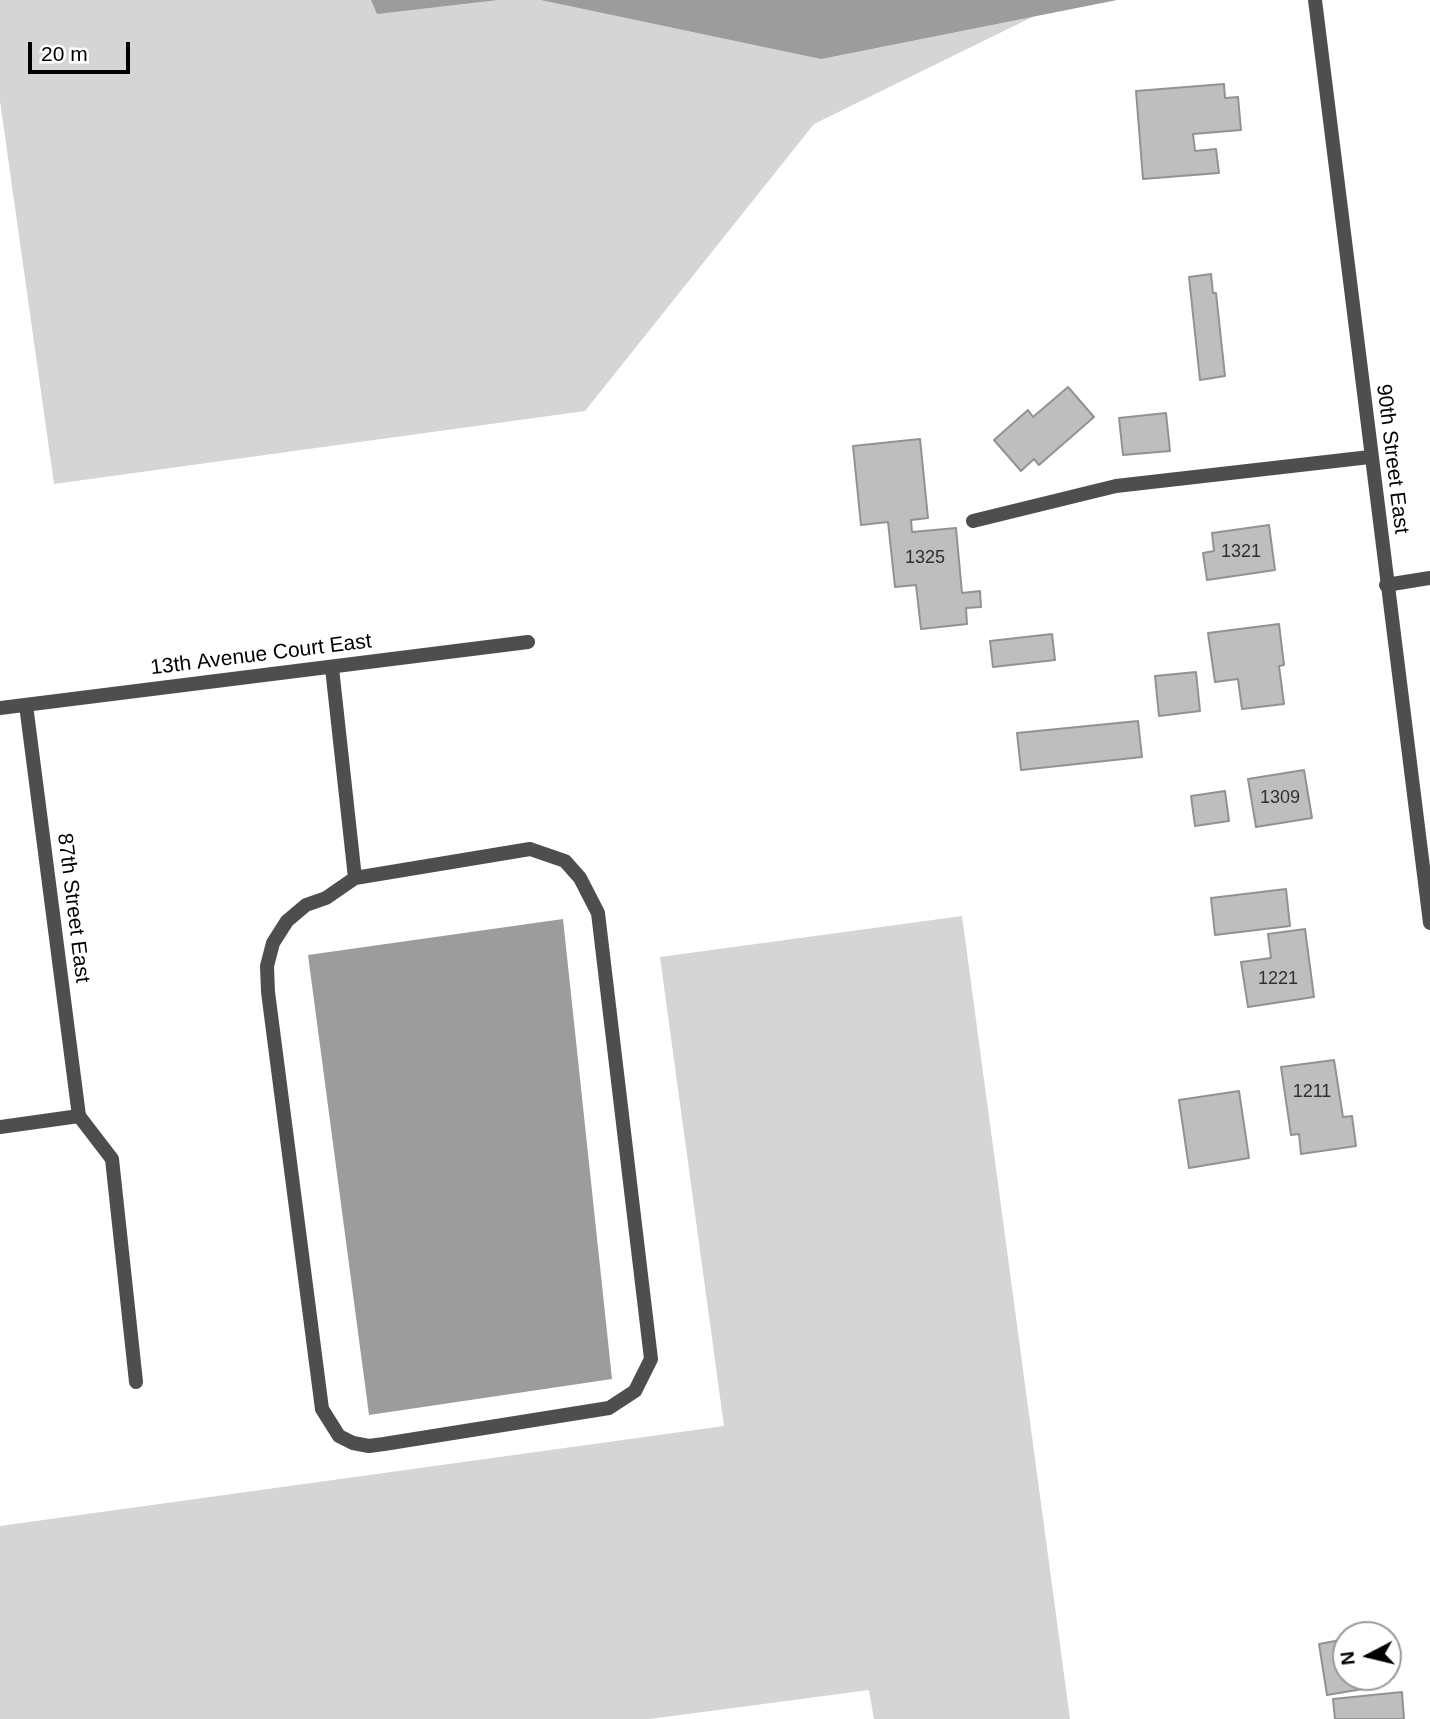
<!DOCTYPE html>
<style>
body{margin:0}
#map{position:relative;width:1430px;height:1719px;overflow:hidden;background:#fff;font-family:Helvetica,sans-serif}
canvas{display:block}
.north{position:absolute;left:1332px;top:1621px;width:70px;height:70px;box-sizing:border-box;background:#fff;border:2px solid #999;border-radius:50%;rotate:263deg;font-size:19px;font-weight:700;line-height:28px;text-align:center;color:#000}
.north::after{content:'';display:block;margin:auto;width:24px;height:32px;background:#000;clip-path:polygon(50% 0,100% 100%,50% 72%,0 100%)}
.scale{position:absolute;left:28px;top:42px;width:102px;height:32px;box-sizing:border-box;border:4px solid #000;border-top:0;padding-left:9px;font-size:21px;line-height:24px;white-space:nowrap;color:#000;-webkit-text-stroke:5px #fff;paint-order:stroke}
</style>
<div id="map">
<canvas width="1430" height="1719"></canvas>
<div class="north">N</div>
<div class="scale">20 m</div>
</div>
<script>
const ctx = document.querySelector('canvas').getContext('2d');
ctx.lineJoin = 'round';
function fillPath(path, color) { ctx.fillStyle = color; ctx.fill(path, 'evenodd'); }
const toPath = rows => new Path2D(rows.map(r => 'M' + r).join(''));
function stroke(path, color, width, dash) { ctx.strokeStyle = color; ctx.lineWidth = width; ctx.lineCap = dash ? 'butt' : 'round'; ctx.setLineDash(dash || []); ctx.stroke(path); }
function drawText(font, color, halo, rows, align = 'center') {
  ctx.font = font + ' Helvetica,sans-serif'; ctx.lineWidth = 7; ctx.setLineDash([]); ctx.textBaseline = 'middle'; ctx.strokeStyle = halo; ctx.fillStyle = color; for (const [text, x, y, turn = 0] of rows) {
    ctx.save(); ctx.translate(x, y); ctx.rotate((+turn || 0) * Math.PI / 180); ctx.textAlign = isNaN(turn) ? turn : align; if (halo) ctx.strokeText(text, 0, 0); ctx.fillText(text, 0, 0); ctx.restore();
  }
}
const green = toPath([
 [0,0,1067,0,814,124,585,411,54,484,0,101],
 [962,916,1070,1719,874,1719,869,1690,650,1719,0,1719,0,1526,724,1426,660,957]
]);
const water = toPath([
 [371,0,498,0,377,14],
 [541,0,1117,0,821,59],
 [563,919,612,1379,369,1415,308,955]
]);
const building = toPath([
 [1224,84,1225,98,1238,97,1241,130,1193,134,1195,151,1216,149,1219,173,1143,179,1136,91,1224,84],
 [1211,274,1213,293,1216,293,1225,376,1200,380,1189,277,1211,274],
 [1068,387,1094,417,1039,465,1034,459,1021,471,994,440,1028,410,1033,417,1068,387],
 [1166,413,1170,451,1123,455,1119,418,1166,413],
 [920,439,928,518,911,520,912,532,956,528,962,593,980,591,981,607,966,608,967,624,921,629,916,585,895,587,888,522,861,525,853,446,920,439],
 [1269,525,1275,570,1207,580,1203,553,1214,551,1212,533,1269,525],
 [1279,624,1284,665,1279,666,1284,704,1242,709,1238,679,1215,682,1208,633,1279,624],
 [1052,634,1055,660,993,667,990,641,1052,634],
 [1196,672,1200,711,1159,716,1155,676,1196,672],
 [1138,721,1142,757,1021,770,1017,733,1138,721],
 [1304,770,1312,818,1256,827,1248,779,1304,770],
 [1225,791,1229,821,1195,826,1191,796,1225,791],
 [1286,889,1290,926,1215,935,1211,898,1286,889],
 [1305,929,1314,997,1248,1007,1241,962,1271,958,1268,934,1305,929],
 [1334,1060,1343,1117,1352,1116,1356,1146,1301,1154,1299,1134,1291,1135,1281,1067,1334,1060],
 [1239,1091,1249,1158,1189,1168,1179,1100,1239,1091],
 [1346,1639,1346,1677,1361,1677,1363,1689,1327,1695,1319,1644,1346,1639],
 [1402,1692,1404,1719,1335,1719,1333,1699,1402,1692]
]);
const service = toPath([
 [973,521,1116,486,1370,457],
 [1386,585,1430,578],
 [332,668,355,878],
 [530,849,565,861,580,878,598,913,651,1359,635,1391,609,1408,384,1444,369,1446,353,1443,339,1436,322,1409,268,992,267,966,273,943,287,921,306,905,326,898,355,878,530,849],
 [79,1116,112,1159,136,1382]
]);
const minor = toPath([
 [1315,0,1430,923],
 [0,708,528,642],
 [0,1127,79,1116,26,705]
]);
const numberNames = [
 ["1321",1241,552],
 ["1325",925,558],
 ["1309",1280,798],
 ["1221",1278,979],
 ["1211",1312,1092]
];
const streetNames = [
 ["90th Street East",1392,459,83],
 ["13th Avenue Court East",261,655,-7],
 ["87th Street East",73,908,83]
];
fillPath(green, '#d5d5d5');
fillPath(water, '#9c9c9c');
fillPath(building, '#bebebe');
stroke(building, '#929292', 2);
stroke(service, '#4e4e4e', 14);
stroke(minor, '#4e4e4e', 14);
drawText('18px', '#303030', null, numberNames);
drawText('21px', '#000', '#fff', streetNames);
</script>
